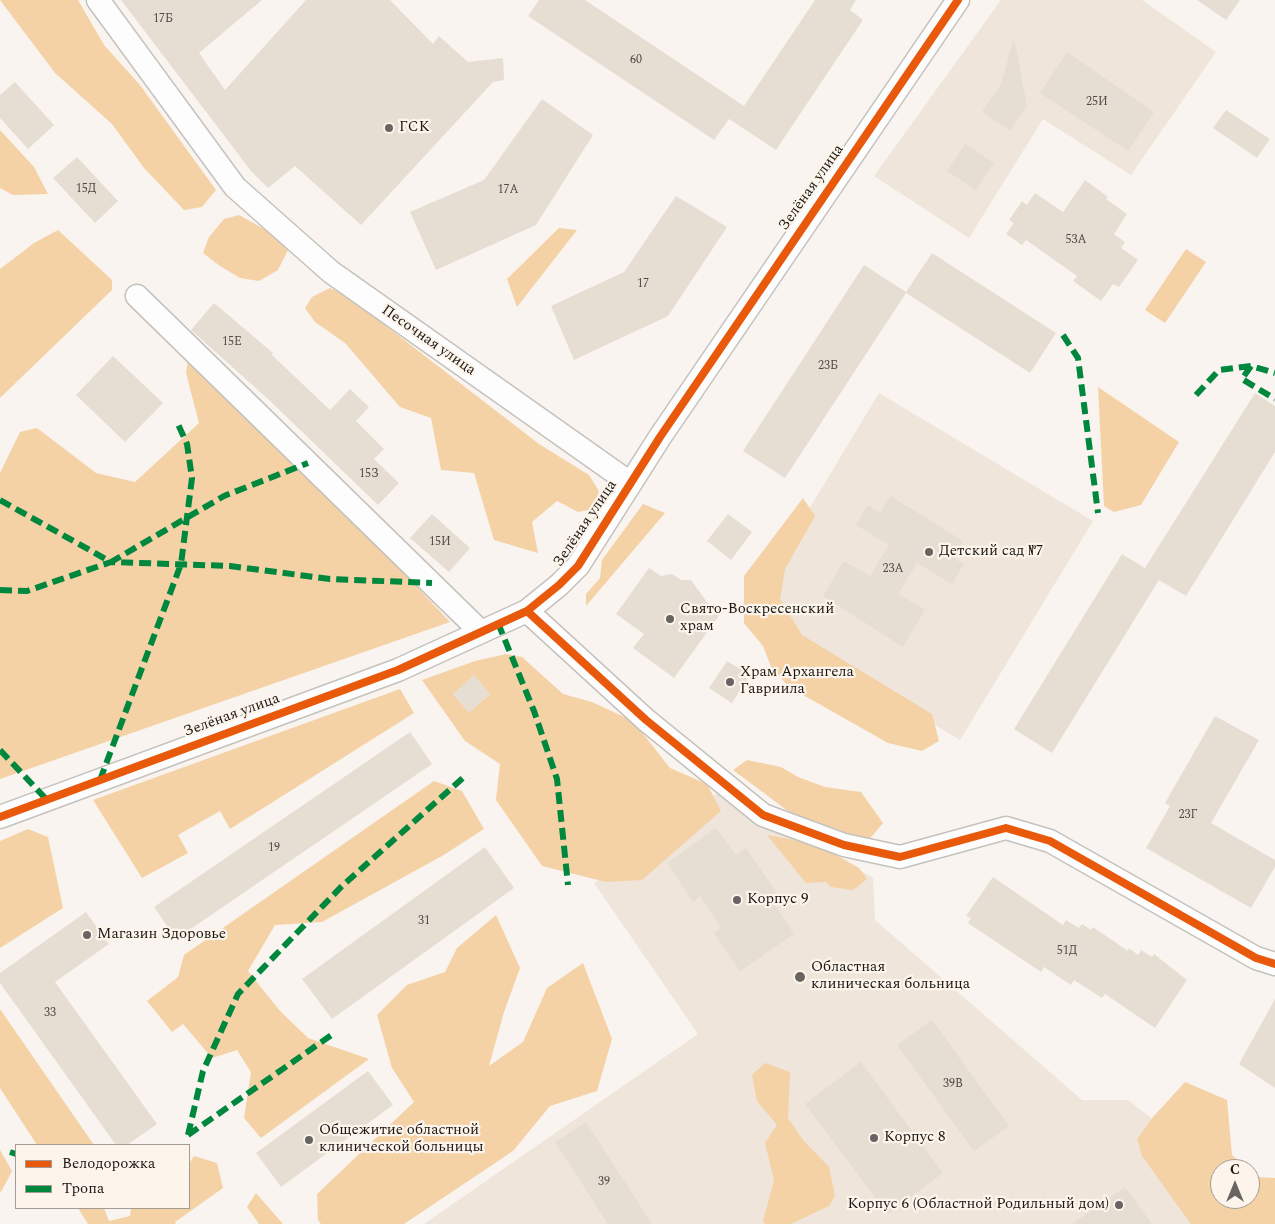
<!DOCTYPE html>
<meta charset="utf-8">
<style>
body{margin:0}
#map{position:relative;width:1275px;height:1224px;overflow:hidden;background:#f9f4ef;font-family:Spectral,serif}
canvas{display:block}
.legend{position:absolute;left:15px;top:1144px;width:175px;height:65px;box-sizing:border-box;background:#fdf5eb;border:1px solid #a29c95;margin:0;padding:6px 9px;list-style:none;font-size:15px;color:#1a1714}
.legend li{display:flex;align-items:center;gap:10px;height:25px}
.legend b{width:25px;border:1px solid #a29c95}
.north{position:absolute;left:1210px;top:1159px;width:50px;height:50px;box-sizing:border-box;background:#fdf5eb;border:1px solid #a29c95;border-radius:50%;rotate:0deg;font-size:14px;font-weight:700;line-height:20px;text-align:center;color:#1a1714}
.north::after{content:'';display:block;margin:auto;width:18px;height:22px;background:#686461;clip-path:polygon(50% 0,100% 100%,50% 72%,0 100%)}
</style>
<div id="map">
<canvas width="1275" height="1224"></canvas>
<ul class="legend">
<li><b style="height:6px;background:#e8590c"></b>Велодорожка</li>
<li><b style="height:6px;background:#00873e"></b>Тропа</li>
</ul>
<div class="north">С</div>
</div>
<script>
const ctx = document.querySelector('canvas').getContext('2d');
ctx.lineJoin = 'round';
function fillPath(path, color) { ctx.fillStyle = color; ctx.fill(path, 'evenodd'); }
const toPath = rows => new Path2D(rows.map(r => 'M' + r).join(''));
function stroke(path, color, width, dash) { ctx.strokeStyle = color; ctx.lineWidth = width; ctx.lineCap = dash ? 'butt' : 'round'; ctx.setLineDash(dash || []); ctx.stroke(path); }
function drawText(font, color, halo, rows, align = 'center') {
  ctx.font = font + ' Spectral,serif'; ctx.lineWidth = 4.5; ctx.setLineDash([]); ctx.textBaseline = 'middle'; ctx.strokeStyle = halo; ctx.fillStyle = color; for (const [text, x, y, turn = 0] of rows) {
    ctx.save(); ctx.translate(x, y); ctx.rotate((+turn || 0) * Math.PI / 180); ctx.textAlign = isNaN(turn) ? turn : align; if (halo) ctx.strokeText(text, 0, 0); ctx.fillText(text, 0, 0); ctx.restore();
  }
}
const built = toPath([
 [1001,0,1142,0,1216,52,1131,175,1043,119,969,238,874,176],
 [879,393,1093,521,960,740,747,612],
 [722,789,873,878,875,920,1082,1100,1128,1100,1220,1171,1220,1199,1250,1199,1275,1213,1275,1224,424,1224,698,1034,594,883]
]);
const green = toPath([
 [0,0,78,0,104,45,140,85,216,190,202,207,184,210,144,168,112,124,55,73],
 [0,130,34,167,48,194,13,195,0,188],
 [239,215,291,244,278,270,259,281,240,278,220,266,203,253,209,237,224,219],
 [559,228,577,230,517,307,507,279],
 [58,230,112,280,112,290,0,398,0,269,34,243],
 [1186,249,1206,262,1165,323,1145,310],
 [330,288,351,299,539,444,589,475,599,491,594,509,578,512,557,501,532,522,538,553,494,540,474,473,441,470,431,418,400,407,345,343,315,322,305,308,312,297],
 [188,359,334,499,450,622,0,779,0,473,20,432,37,428,96,473,135,482,199,423,186,373],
 [1098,387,1179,442,1141,505,1114,512,1104,506],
 [803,498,815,516,785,569,780,599,802,635,932,714,939,741,922,751,888,743,789,687,771,667,763,646,744,623,744,576],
 [643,504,665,513,586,606,586,594,600,578,602,560],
 [506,654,522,657,563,694,592,702,633,721,670,768,707,784,721,811,642,880,606,882,542,866,496,800,500,764,465,741,422,680,475,661],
 [474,676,490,694,469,712,453,694],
 [400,689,414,713,230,829,220,811,178,835,188,853,142,878,93,800],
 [747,760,781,767,798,777,825,787,861,792,883,823,867,842,835,828,796,817,733,770],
 [434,781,462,791,484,829,442,856,322,922,275,925,248,971,280,1011,308,1038,369,1059,261,1138,244,1118,251,1072,237,1050,212,1058,183,1024,172,1032,147,1001,178,977,184,955],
 [28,829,48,837,63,908,0,948,0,841],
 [767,835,817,844,859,868,867,879,853,890,831,887,826,882,806,883],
 [496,915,520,968,504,1012,489,1066,523,1042,547,988,583,963,612,1039,597,1091,550,1106,513,1151,404,1224,321,1224,318,1220,317,1194,414,1102,392,1068,377,1015,407,985,445,972,457,948],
 [0,1009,94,1145,37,1145,0,1088],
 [765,1063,790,1072,788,1118,803,1140,829,1167,835,1196,829,1206,791,1224,765,1224,763,1221,774,1180,765,1143,777,1125,757,1101,752,1075],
 [1185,1082,1227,1100,1232,1155,1247,1169,1220,1169,1220,1199,1250,1199,1250,1171,1256,1177,1275,1178,1275,1224,1191,1224,1142,1156,1137,1139,1153,1117],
 [0,1150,12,1171,1,1192,0,1191],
 [194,1156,217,1163,223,1188,175,1222,176,1224,88,1224,78,1208,104,1208,109,1221,130,1216,131,1208,189,1208,189,1164],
 [256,1193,283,1224,259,1224,247,1207]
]);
const building = toPath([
 [121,0,262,0,199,53,225,90,306,0,390,0,433,44,439,36,468,62,503,58,504,80,493,82,361,225,295,166,268,188,251,171],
 [539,0,585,0,744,106,815,0,856,0,850,10,863,20,776,150,729,119,714,140,528,16],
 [1197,0,1240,0,1226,20],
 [1014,38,1027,106,1010,131,982,112,1001,84],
 [1067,52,1154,112,1128,151,1040,93],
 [15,82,54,125,28,149,0,118,0,95],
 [542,99,593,135,536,225,436,270,410,212,484,180],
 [1226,110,1270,139,1257,158,1213,128],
 [965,144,994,163,976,190,947,171],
 [77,157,118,201,95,223,53,178],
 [1085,180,1108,197,1106,199,1127,214,1114,234,1125,242,1121,248,1138,260,1119,287,1113,284,1101,301,1073,281,1077,276,1026,240,1022,245,1006,234,1014,223,1009,220,1022,201,1027,205,1035,193,1063,212],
 [676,196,727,227,668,316,574,360,551,306,624,272],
 [932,253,1056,333,1030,373,906,293,785,478,743,451,864,265,906,292],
 [214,303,273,353,272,355,330,410,350,389,369,407,356,421,384,449,374,459,399,483,378,505,268,399,191,330],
 [113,356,163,403,125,442,76,395],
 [1255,393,1275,406,1275,452,1186,596,1159,580,1052,753,1014,729,1122,554,1145,568],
 [891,496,963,541,953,558,964,564,952,584,917,563,898,594,925,610,903,647,823,596,844,561,870,576,889,545,856,525,868,505,880,513],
 [432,514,470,548,449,572,410,538],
 [728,514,752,532,731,560,707,541],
 [649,568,661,576,672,574,681,580,691,580,707,602,721,613,674,678,633,648,644,634,616,614],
 [727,661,750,675,732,703,709,688],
 [474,675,490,694,469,713,453,694],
 [1215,716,1259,740,1211,823,1275,860,1275,867,1251,908,1146,848,1170,806,1165,803],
 [410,732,432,764,176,939,154,907],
 [716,828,736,855,746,848,777,893,770,898,794,934,740,971,714,933,721,928,700,896,693,902,667,863],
 [485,847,514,888,332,1019,302,979],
 [993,877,1063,925,1066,920,1079,928,1082,924,1091,930,1093,927,1128,951,1129,948,1138,955,1141,950,1152,957,1154,954,1187,980,1155,1028,1105,994,1102,998,1074,980,1071,985,1044,967,1041,972,968,923,971,918,966,916],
 [86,912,109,944,55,982,157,1124,127,1145,116,1145,0,983,0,973],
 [1275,999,1275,1088,1239,1064],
 [932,1020,1009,1126,974,1151,897,1045],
 [861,1062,943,1173,888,1214,805,1104],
 [368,1071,393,1105,281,1187,256,1153],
 [586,1122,652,1224,608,1224,555,1142],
 [1125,1187,1152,1224,1072,1224]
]);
const minor = toPath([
 [98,0,235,187,331,272,630,483],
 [137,296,480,631],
 [527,611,646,720,763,815,844,845,900,857,1006,828,1050,841,1256,958,1275,964],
 [0,817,398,670,527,611,559,585,578,566,660,437,958,0]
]);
const quiet = toPath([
 [1063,335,1078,358,1098,513],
 [1251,366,1242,379,1275,399],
 [1196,395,1219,370,1251,366,1275,373],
 [0,500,111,562,224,496,308,463],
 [0,590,27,591,111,562,230,566,330,579,432,583],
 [498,623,534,711,557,779,568,885],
 [0,750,47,800],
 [100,780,181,564,192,478,187,444,177,422],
 [188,1135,203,1071,238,994,342,886,465,776],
 [188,1135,333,1034],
 [10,1152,16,1154]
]);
const cycleway = toPath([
 [527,611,646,720,763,815,844,845,900,857,1006,828,1050,841,1256,958,1275,964],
 [0,817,398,670,527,611,559,585,578,566,660,437,958,0]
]);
const markers = [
 [389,128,5,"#686461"],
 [929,552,5,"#686461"],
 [670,619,5,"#686461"],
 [730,682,5,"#686461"],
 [737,900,5,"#686461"],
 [87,935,5,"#686461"],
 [800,977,6,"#686461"],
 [874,1138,5,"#686461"],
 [309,1140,5,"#686461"],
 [1119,1205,5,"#686461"]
];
const numberNames = [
 ["17Б",163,20],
 ["60",636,61],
 ["25И",1097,103],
 ["15Д",86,190],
 ["17А",508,191],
 ["53А",1076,241],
 ["17",643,285],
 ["15Е",232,343],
 ["23Б",828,367],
 ["15З",369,475],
 ["15И",440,543],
 ["23А",893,570],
 ["23Г",1188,816],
 ["19",274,849],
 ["31",424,922],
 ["51Д",1067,952],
 ["33",50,1014],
 ["39В",953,1085],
 ["39",604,1183]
];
const poiNames = [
 ["ГСК",399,128],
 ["Детский сад №7",939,552],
 ["Свято-Воскресенский",680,610],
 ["храм",680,627],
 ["Храм Архангела",740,673],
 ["Гавриила",740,690],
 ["Корпус 9",747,900],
 ["Магазин Здоровье",97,935],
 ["Областная",811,968],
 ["клиническая больница",811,985],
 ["Общежитие областной",319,1131],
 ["клинической больницы",319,1148],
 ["Корпус 8",884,1138],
 ["Корпус 6 (Областной Родильный дом)",1109,1205,"right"]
];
const streetNames = [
 ["Зелёная улица",812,188,-55],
 ["Песочная улица",428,341,35],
 ["Зелёная улица",586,524,-56],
 ["Зелёная улица",232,716,-20]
];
fillPath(built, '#efe5db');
fillPath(green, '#f4d2a6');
fillPath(building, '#e7ded3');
stroke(minor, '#c5c2be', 25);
stroke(minor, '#fefdfd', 22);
stroke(quiet, '#00873e', 6, [12, 6]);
stroke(cycleway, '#e8590c', 8);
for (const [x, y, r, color] of markers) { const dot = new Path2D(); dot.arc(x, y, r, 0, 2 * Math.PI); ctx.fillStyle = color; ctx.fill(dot); stroke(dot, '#fdf5eb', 2); }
drawText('12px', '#4e4a45', null, numberNames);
drawText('15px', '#1a1714', '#fdf5eb', poiNames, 'left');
drawText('15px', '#1a1714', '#fdf5eb', streetNames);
</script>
